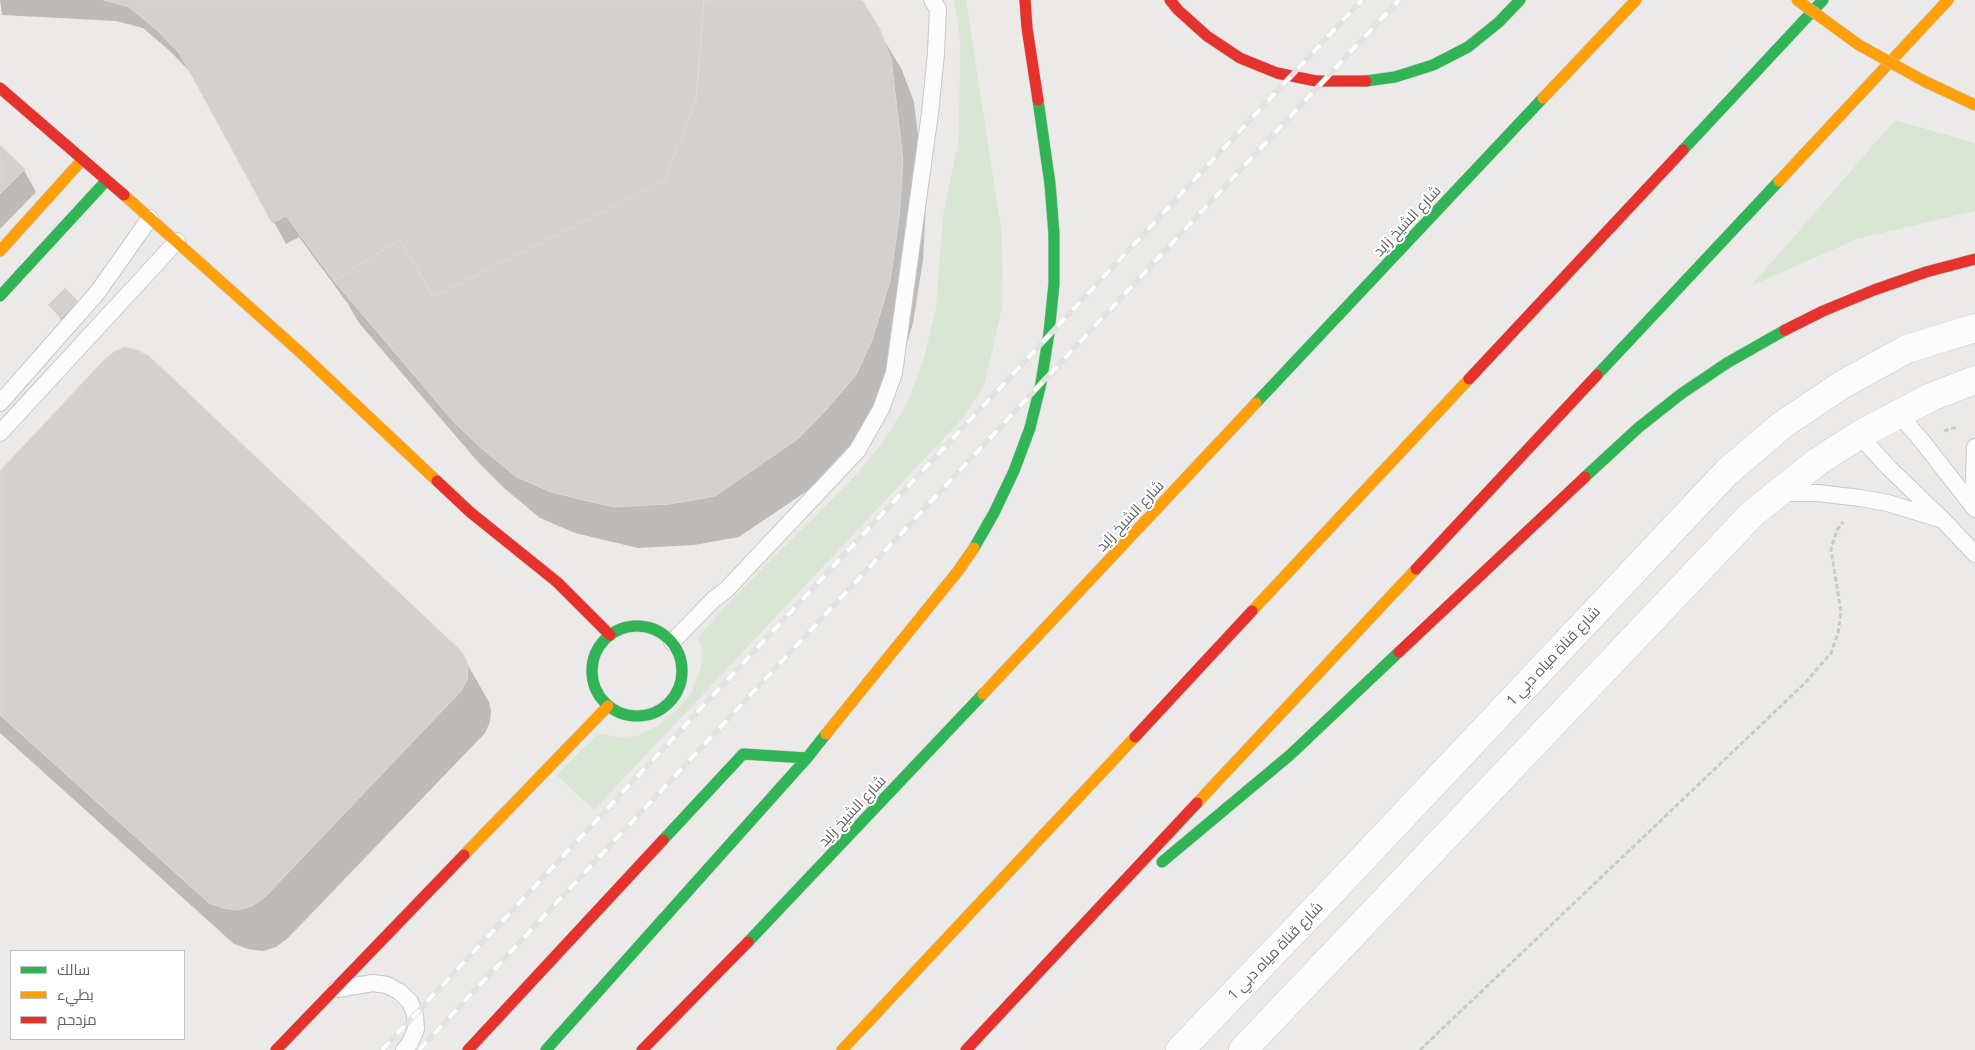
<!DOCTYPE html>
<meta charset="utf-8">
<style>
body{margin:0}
#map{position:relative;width:1975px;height:1050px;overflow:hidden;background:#eceae8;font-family:Ubuntu,Cairo,sans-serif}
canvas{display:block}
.legend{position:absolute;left:10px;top:950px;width:175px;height:90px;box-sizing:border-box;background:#fff;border:1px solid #bec0c1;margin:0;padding:6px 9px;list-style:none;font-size:15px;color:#5d6264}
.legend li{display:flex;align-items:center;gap:10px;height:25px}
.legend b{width:25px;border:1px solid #bec0c1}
</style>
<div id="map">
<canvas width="1975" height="1050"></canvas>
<ul class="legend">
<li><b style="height:6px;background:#30b455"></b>سالك</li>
<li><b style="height:6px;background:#ff9f0a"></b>بطيء</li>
<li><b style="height:6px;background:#e5322d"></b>مزدحم</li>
</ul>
</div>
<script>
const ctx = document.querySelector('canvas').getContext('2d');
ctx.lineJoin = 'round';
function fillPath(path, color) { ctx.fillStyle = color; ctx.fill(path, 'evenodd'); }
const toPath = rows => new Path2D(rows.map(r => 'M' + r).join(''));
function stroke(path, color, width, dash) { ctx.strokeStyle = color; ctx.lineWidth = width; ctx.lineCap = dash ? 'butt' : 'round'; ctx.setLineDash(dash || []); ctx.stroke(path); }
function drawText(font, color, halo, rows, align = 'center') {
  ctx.font = font + ' Ubuntu,Cairo,sans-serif'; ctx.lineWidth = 4; ctx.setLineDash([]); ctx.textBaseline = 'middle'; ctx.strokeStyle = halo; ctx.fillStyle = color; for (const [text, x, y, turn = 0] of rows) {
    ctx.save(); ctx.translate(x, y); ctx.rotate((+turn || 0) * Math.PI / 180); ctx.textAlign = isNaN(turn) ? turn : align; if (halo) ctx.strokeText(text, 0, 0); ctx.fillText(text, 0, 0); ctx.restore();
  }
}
const green = toPath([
 [954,0,966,0,1002,235,1003,304,984,386,962,419,594,810,556,775,598,733,619,737,637,736,659,725,676,711,692,691,701,667,701,647,697,638,735,596,857,474,883,442,907,403,924,358,936,307,943,215,959,138,960,40],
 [1895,120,1975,143,1975,211,1857,239,1751,286]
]);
const shadow = toPath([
 [0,0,860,0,902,70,914,102,926,202,923,260,913,323,896,382,880,416,823,480,739,537,694,545,638,548,575,533,540,518,505,489,478,462,359,323,348,304,299,237,286,244,193,75,171,52,143,28,116,21,2,15],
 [0,146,24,170,36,192,0,229],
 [77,302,80,307,64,323,49,305],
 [0,473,465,660,489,702,491,711,490,722,485,733,288,938,276,947,263,951,248,949,234,944,0,733]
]);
const building = toPath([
 [104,0,704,0,696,101,664,181,433,297,400,239,334,281,286,216,272,223,180,54,157,30,129,7,104,0],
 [704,0,862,0,879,27,891,59,903,160,899,218,890,281,872,340,856,375,826,410,799,438,715,496,669,504,613,507,551,492,515,476,480,447,453,421,334,281,400,239,433,297,664,181,696,101,704,0],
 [0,145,25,169,0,194,0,145],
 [65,288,78,301,61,318,48,305,65,288],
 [125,347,137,350,149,356,460,650,466,659,468,669,467,680,461,691,265,897,252,906,238,910,223,908,209,903,0,715,0,471,104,360,115,351,125,347]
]);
const path = toPath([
 [1944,431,1957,427],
 [1420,1050,1805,683,1831,653,1838,633,1841,612,1831,549,1837,530,1843,522]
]);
const lane = toPath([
 [0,403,97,293,150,218],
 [1898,413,1922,441,1975,509],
 [0,433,177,241],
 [1859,435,1889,468,1943,520,1975,554],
 [1779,493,1818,493,1860,498,1888,503,1943,520],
 [1973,507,1975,447],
 [672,642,714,599,726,590,857,451,881,409,894,373,930,113,936,53,938,9,932,0],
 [337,989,373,983,387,985,400,992,410,1002,415,1015,416,1029,410,1043,404,1050]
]);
const street = toPath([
 [1180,1050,1323,901,1727,472,1782,425,1843,384,1907,349,1975,328],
 [1243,1050,1753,513,1817,462,1859,435,1931,397,1975,380]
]);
const fast = toPath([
 [1366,81,1395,77,1433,65,1468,47,1499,22,1520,0],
 [1683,150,1823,0],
 [0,296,106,181],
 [1597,375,1779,181],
 [1256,403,1543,98],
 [1585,477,1638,428,1681,394,1727,363,1785,330],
 [974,548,994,513,1014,471,1030,428,1041,383,1049,333,1054,284,1054,234,1050,184,1038,100],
 '592 671a45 45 0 1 1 90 0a45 45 0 1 1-90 0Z',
 [663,840,743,754,807,758],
 [1162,862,1290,755,1399,652],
 [748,942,983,694],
 [546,1050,807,758,826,734]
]);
const slow = toPath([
 [1543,98,1636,0],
 [1779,181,1948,0],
 [124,195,301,353,437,481],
 [0,251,82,160],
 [1252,611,1469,379],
 [983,694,1256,403],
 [826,734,958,571,974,548],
 [1197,803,1416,569],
 [464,855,608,706],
 [842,1050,1135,737]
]);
const jam = toPath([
 [1025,0,1027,28,1038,100],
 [1170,0,1178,10,1207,36,1240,58,1277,73,1316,81,1366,81],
 [0,88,124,195],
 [1785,330,1823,311,1874,290,1926,272,1975,259],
 [1469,379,1683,150],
 [437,481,470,512,557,582,610,635],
 [1416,569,1597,375],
 [1399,652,1585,477],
 [1135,737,1252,611],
 [276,1050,464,855],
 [468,1050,663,840],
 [642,1050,748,942],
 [966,1050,1197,803]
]);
const rail = toPath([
 [382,1050,1362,0],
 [419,1050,1399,0]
]);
const slowBridge = toPath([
 [1797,0,1859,45,1924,81,1975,105]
]);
const streetNames = [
 ["شارع الشيخ زايد",1407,221,-47],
 ["شارع الشيخ زايد",1130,516,-47],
 ["شارع قناة مياه دبي 1",1553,656,-47],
 ["شارع الشيخ زايد",852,811,-47],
 ["شارع قناة مياه دبي 1",1275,951,-46]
];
fillPath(green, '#dae6d4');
fillPath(shadow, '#0003');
fillPath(building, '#d3d1d0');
stroke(building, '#dbd9d7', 1);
stroke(lane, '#c9c8c7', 18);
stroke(street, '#c9c8c7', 29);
stroke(fast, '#c8c8c8', 12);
stroke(slow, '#c8c8c8', 12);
stroke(jam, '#c8c8c8', 12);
stroke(path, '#c7ccc7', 3, [5, 2.5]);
stroke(lane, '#fcfcfc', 16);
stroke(street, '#fcfcfc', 28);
stroke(fast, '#30b455', 11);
stroke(slow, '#ff9f0a', 11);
stroke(jam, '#e5322d', 11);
stroke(rail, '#e2e2e1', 5.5);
stroke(rail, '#fff', 4, [11]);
stroke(slowBridge, '#c8c8c8', 12, []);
stroke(slowBridge, '#ff9f0a', 11);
drawText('15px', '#5d6264', '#fff', streetNames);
</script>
